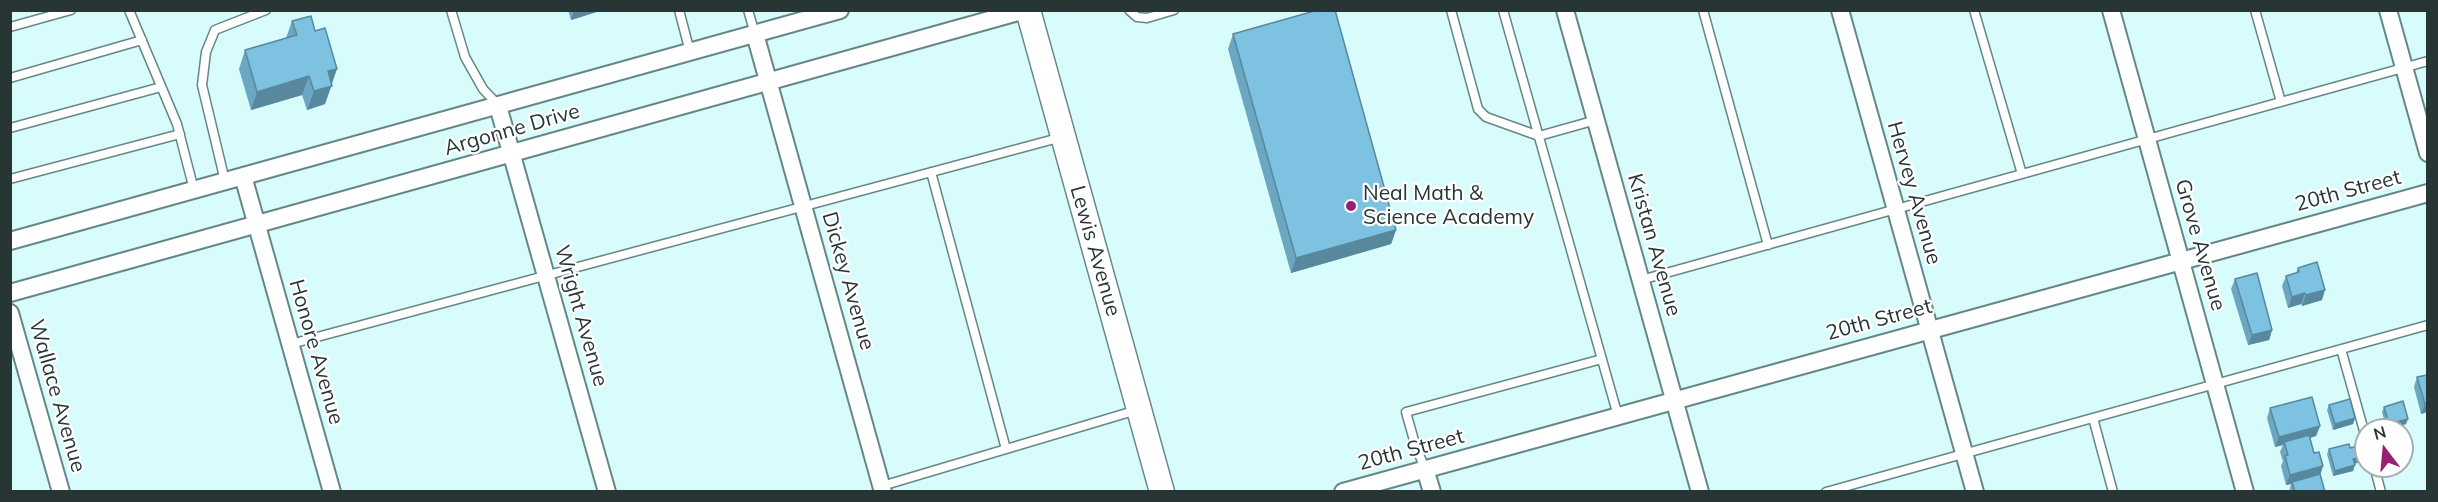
<!DOCTYPE html>
<style>
body{margin:0}
#map{position:relative;width:2438px;height:502px;overflow:hidden;background:#d8fbfc;font-family:Mulish,sans-serif}
canvas{display:block}
.frame{position:absolute;inset:0;border:12px solid #273535;pointer-events:none}
.north{position:absolute;left:2354px;top:418px;width:60px;height:60px;box-sizing:border-box;background:#fff;border:2px solid #a9aeae;border-radius:50%;rotate:344deg;font-size:16px;font-weight:700;line-height:24px;text-align:center;color:#273535}
.north::after{content:'';display:block;margin:auto;width:21px;height:27px;background:#9a1e75;clip-path:polygon(50% 0,100% 100%,50% 72%,0 100%)}
</style>
<div id="map">
<canvas width="2438" height="502"></canvas>
<div class="frame"></div>
<div class="north">N</div>
</div>
<script>
const ctx = document.querySelector('canvas').getContext('2d');
ctx.lineJoin = 'round';
const toPath = rows => new Path2D(rows.map(r => 'M' + r).join(''));
function stroke(path, color, width, dash) { ctx.strokeStyle = color; ctx.lineWidth = width; ctx.lineCap = dash ? 'butt' : 'round'; ctx.setLineDash(dash || []); ctx.stroke(path); }
function fillPath(path, color) { ctx.fillStyle = color; ctx.fill(path, 'evenodd'); }
function drawText(font, color, halo, rows, align = 'center') {
  ctx.font = font + ' Mulish,sans-serif'; ctx.lineWidth = 4.5; ctx.setLineDash([]); ctx.textBaseline = 'middle'; ctx.strokeStyle = halo; ctx.fillStyle = color; for (const [text, x, y, turn = 0] of rows) {
    ctx.save(); ctx.translate(x, y); ctx.rotate((+turn || 0) * Math.PI / 180); ctx.textAlign = isNaN(turn) ? turn : align; if (halo) ctx.strokeText(text, 0, 0); ctx.fillText(text, 0, 0); ctx.restore();
  }
}
const lane = toPath([
 [129,10,177,124,194,190],
 [451,10,465,57,483,89,498,105],
 [679,10,690,52],
 [748,10,755,34],
 [1129,10,1137,17,1147,18,1174,10],
 [1451,10,1478,109,1486,117,1539,136,1596,120],
 [1503,10,1618,416],
 [1703,10,1768,245],
 [1974,10,2022,174],
 [2255,10,2281,102],
 [10,27,71,10],
 [10,78,142,40],
 [10,128,161,87],
 [931,172,1006,449],
 [10,179,180,134],
 [225,181,202,85,206,52,215,30,266,10],
 [1641,280,2428,61],
 [291,344,1062,137],
 [2341,349,2366,438],
 [2093,418,2113,492],
 [2374,466,2381,492],
 [1425,469,1415,444,1406,412,1602,359],
 [882,486,1137,410],
 [1826,492,2428,325]
]);
const street = toPath([
 [1565,10,1700,492],
 [1840,10,1975,492],
 [2111,10,2245,492],
 [2388,10,2428,153],
 [755,34,883,492],
 [498,106,607,492],
 [243,176,332,492],
 [10,241,840,10],
 [10,293,1025,10],
 [10,313,61,492],
 [1425,469,1432,492],
 [1343,492,2428,193]
]);
const secondary = toPath([
 [1028,10,1162,492]
]);
const wall = toPath([
 [568,10,603,10,571,20],
 [292,21,332,84,325,104,307,110,302,95,251,110,239,69,245,50,286,38],
 [1233,34,1396,230,1391,244,1291,273,1228,49],
 [2298,268,2322,300,2302,306,2301,304,2288,308,2282,286,2286,276,2296,273],
 [2235,279,2272,330,2269,340,2248,345,2231,289],
 [2417,377,2427,412,2421,414,2414,387],
 [2329,405,2355,418,2353,424,2333,430,2327,410],
 [2384,407,2406,424,2387,430,2382,412],
 [2270,408,2320,426,2316,436,2310,438,2325,492,2289,492,2291,484,2286,485,2281,466,2283,461,2280,452,2283,445,2275,447,2267,418],
 [2350,448,2366,461,2354,464,2353,471,2333,476,2327,454,2329,449]
]);
const shadedWall = toPath([
 [574,10,603,10,571,20],
 [337,69,325,104,307,110,314,91,328,71],
 [309,76,302,95,251,110,257,92],
 [1396,230,1391,244,1291,273,1296,258],
 [2325,290,2322,300,2302,306,2306,295],
 [2305,293,2301,304,2288,308,2292,297],
 [2272,330,2269,340,2248,345,2252,335],
 [2427,403,2427,412,2421,414,2425,404],
 [2355,418,2353,424,2333,430,2335,424],
 [2408,419,2406,424,2387,430,2389,424],
 [2320,426,2316,436,2285,445,2284,442,2283,445,2275,447,2279,437],
 [2366,456,2366,461,2351,464,2353,459],
 [2355,465,2353,471,2333,476,2335,471],
 [2323,466,2320,476,2292,482,2291,484,2286,485,2290,475]
]);
const building = toPath([
 [1318,10,1335,10,1396,230,1296,258,1233,34,1318,10],
 [311,16,315,31,325,28,337,69,328,71,332,86,314,91,309,76,257,92,245,50,297,35,292,21,311,16],
 [2317,262,2325,290,2306,295,2305,293,2292,297,2286,276,2299,272,2298,268,2317,262],
 [2257,273,2272,330,2252,335,2235,279,2257,273],
 [2427,375,2427,403,2425,404,2417,377,2427,375],
 [2312,397,2320,426,2279,437,2270,408,2312,397],
 [2350,399,2355,418,2335,424,2329,405,2350,399],
 [2403,401,2408,419,2389,424,2384,407,2403,401],
 [2309,435,2314,453,2319,452,2323,466,2290,475,2285,456,2288,455,2284,442,2309,435],
 [2349,444,2350,448,2365,444,2366,456,2353,459,2355,465,2335,471,2329,449,2349,444],
 [2320,474,2325,492,2295,492,2292,482,2320,474]
]);
const markers = [
 [1351,206,6,"#9a1e75"]
];
const streetNames = [
 ["Argonne Drive",512,130,-16],
 ["20th Street",2348,191,-15],
 ["Hervey Avenue",1914,193,74],
 ["Kristan Avenue",1654,245,74],
 ["Grove Avenue",2200,245,74],
 ["Lewis Avenue",1095,251,74],
 ["Dickey Avenue",848,281,74],
 ["Wright Avenue",581,316,74],
 ["20th Street",1879,320,-15],
 ["Honore Avenue",316,352,74],
 ["Wallace Avenue",57,396,74],
 ["20th Street",1411,450,-15]
];
const poiNames = [
 ["Neal Math &",1363,194],
 ["Science Academy",1363,218]
];
stroke(lane, '#668788', 11);
stroke(street, '#668788', 20);
stroke(secondary, '#668788', 27);
stroke(lane, '#fff', 8);
stroke(street, '#fff', 16);
stroke(secondary, '#fff', 24);
fillPath(wall, '#6ca7c2');
fillPath(shadedWall, '#58889e');
fillPath(building, '#7ec2e1');
stroke(building, '#58889e', 1.5);
for (const [x, y, r, color] of markers) { const dot = new Path2D(); dot.arc(x, y, r, 0, 2 * Math.PI); ctx.fillStyle = color; ctx.fill(dot); stroke(dot, '#fff', 2); }
drawText('21px', '#273535', '#fff', streetNames);
drawText('21px', '#273535', '#fff', poiNames, 'left');
</script>
